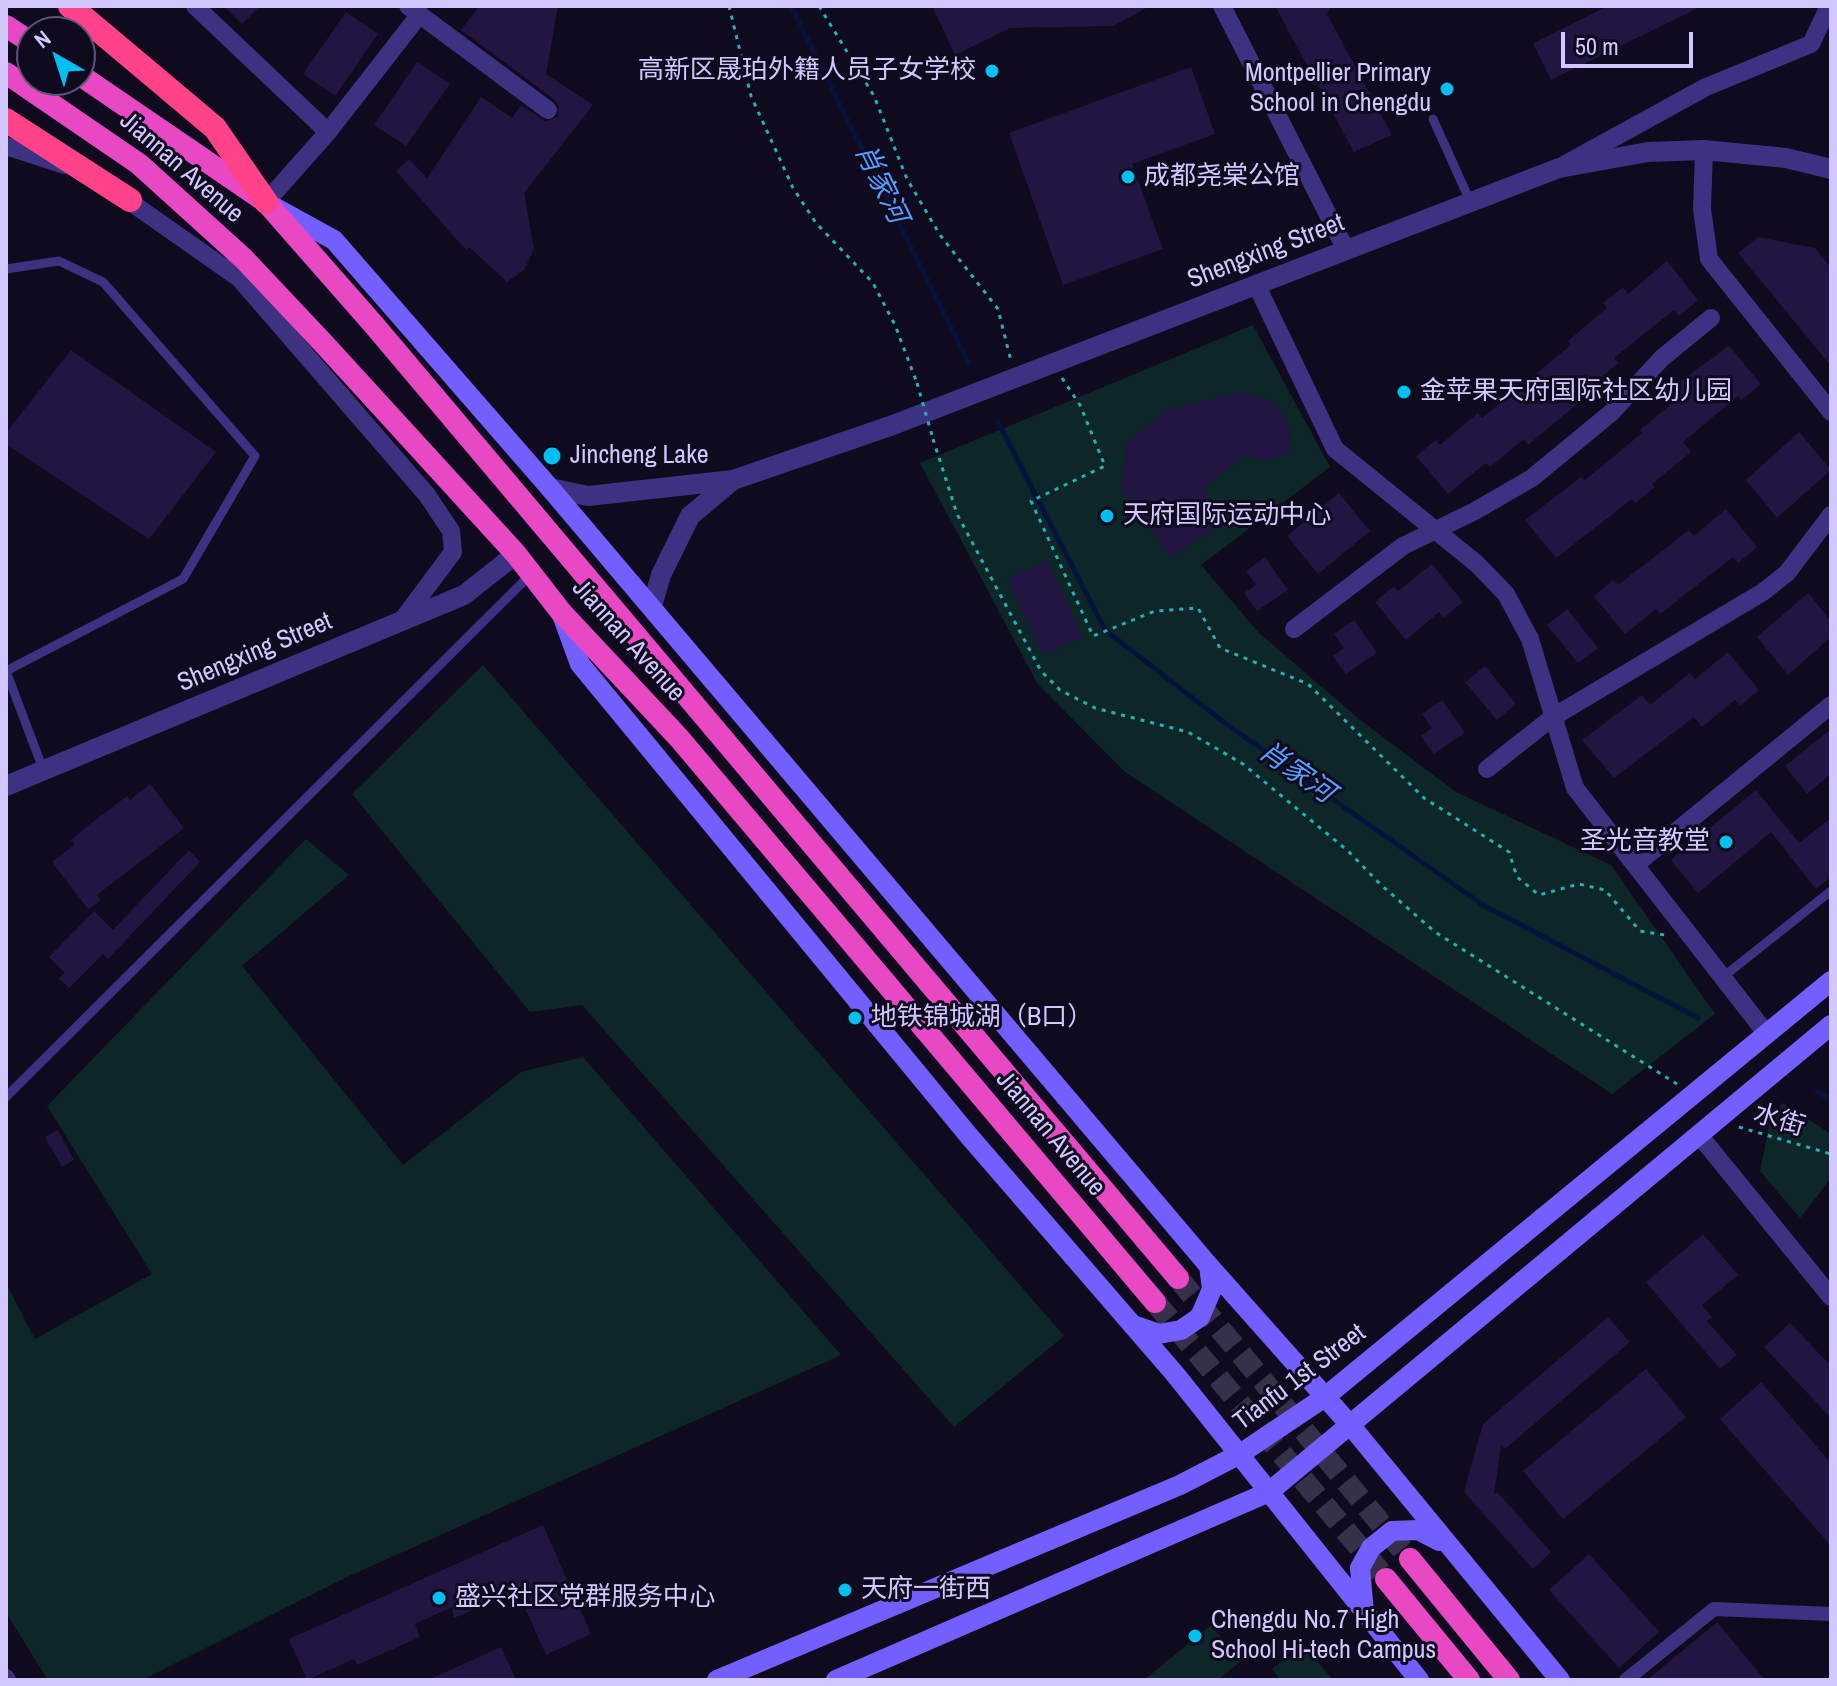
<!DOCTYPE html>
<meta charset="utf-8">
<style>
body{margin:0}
#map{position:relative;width:1837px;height:1686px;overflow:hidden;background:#100a1e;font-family:"Archivo Narrow",sans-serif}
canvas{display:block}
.frame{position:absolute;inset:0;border:8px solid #d4c7ff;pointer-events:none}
.north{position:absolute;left:16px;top:16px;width:80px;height:80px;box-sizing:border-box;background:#100a1e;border:2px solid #5e5678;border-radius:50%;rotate:321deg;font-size:22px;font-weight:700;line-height:32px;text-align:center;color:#d4c7ff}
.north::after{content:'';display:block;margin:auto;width:28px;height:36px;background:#00c0f2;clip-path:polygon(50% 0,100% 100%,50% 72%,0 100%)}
.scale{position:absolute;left:1561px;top:32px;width:132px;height:36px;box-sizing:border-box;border:4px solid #d4c7ff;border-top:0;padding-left:10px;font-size:24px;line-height:28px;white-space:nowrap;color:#d4c7ff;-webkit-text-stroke:6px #100a1e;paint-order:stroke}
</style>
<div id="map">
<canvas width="1837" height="1686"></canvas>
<div class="frame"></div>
<div class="north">N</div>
<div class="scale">50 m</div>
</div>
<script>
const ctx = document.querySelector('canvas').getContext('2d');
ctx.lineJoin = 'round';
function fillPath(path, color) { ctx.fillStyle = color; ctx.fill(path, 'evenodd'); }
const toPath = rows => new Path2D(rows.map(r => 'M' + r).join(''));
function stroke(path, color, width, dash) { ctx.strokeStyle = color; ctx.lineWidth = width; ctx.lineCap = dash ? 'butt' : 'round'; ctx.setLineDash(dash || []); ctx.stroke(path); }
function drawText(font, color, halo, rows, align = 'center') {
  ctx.font = font + ' "Archivo Narrow","Noto Sans SC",sans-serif'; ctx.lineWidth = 6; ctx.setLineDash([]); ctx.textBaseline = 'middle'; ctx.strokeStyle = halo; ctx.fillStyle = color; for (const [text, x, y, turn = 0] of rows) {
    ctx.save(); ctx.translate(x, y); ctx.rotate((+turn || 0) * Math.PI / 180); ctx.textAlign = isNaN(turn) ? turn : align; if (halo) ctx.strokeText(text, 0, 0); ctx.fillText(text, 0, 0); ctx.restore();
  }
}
const green = toPath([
 [1253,325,1330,467,1201,565,1259,633,1359,719,1456,792,1611,865,1715,1014,1612,1094,1125,772,1037,683,920,463],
 [483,665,1064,1336,954,1427,582,1005,530,1012,352,794],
 [306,839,349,875,242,966,403,1165,521,1072,583,1057,841,1355,347,1577,142,1680,48,1680,6,1613,6,1283,35,1339,152,1274,47,1106],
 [1783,1103,1831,1134,1831,1178,1800,1218,1760,1171,1771,1115],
 [1211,1625,1241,1661,1218,1680,1144,1680],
 [1304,1645,1333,1680,1281,1680,1272,1669]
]);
const stream = toPath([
 [791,6,969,363],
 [998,422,1105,630,1225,723,1483,905,1698,1018],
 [1817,1092,1831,1099]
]);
const building = toPath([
 [224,6,260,6,242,24],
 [479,6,558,6,546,74,593,105,524,193,534,249,524,270,507,282,469,247,466,250,396,171,409,159,427,178,481,97,512,118,521,105,546,122,558,116,559,106,555,100,461,30],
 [932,6,1150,6,1113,26,1010,28,955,55],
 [1275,6,1331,6,1327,14,1392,135,1354,152],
 [1608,6,1702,6,1551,80,1533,43],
 [346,12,378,34,335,96,303,74],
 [417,62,450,84,406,146,374,125],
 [1191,67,1215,134,1132,164,1163,249,1063,285,1009,133],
 [1758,237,1815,248,1831,268,1831,366,1738,253],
 [1667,261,1698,300,1679,316,1674,310,1614,358,1618,363,1584,392,1587,396,1528,445,1524,439,1490,467,1486,463,1448,494,1416,456,1436,440,1440,445,1478,413,1482,418,1571,345,1568,341,1607,308,1603,303,1623,287,1628,294],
 [1729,346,1761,384,1741,400,1738,396,1683,442,1691,452,1652,484,1655,487,1635,503,1632,499,1556,558,1525,520,1581,477,1584,481,1642,433,1640,430,1679,398,1671,388],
 [71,350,216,452,149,539,6,444,6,433],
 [1239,392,1269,400,1284,413,1291,433,1288,454,1266,461,1245,455,1203,489,1224,521,1171,558,1121,488,1127,442,1169,409],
 [1799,432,1831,470,1777,518,1746,480],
 [1339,493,1370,531,1318,574,1287,536],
 [1726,509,1757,547,1738,563,1733,557,1660,614,1656,609,1625,634,1594,596,1613,580,1618,585,1689,530,1694,536],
 [1265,557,1288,590,1257,611,1244,593,1256,585,1246,571],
 [1047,560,1083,637,1043,655,1007,579],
 [1432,564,1463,602,1443,618,1439,612,1406,640,1375,602,1394,586,1398,591],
 [1808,593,1831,621,1831,637,1788,675,1757,637],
 [1567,609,1598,648,1578,663,1547,625],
 [1354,620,1377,653,1346,674,1333,656,1344,648,1334,634],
 [1728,652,1759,690,1740,706,1735,700,1702,727,1694,717,1614,778,1582,740,1642,695,1650,705,1690,673,1695,679],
 [1485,666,1516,704,1497,720,1465,682],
 [1442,700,1465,733,1434,754,1421,736,1432,728,1422,714],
 [1831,729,1831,774,1807,794,1785,766],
 [150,784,184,828,97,895,101,900,88,909,52,862,75,844,71,840,94,821,127,796,130,800],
 [1756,790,1799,843,1831,818,1831,877,1816,889,1771,832,1698,893,1671,860],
 [189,850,200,862,108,959,103,954,69,988,59,978,65,973,49,957,94,911,113,930],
 [58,1130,74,1160,62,1167,45,1137],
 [1703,1234,1738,1275,1702,1305,1712,1317,1707,1321,1737,1355,1720,1369,1646,1282],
 [1608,1317,1630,1342,1505,1449,1501,1444,1494,1495,1497,1492,1551,1552,1533,1569,1464,1492,1483,1424],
 [1790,1323,1831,1366,1831,1418,1764,1347],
 [1646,1369,1686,1417,1563,1519,1523,1471],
 [1761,1382,1831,1463,1831,1546,1720,1419],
 [543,1525,591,1634,546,1655,517,1590,454,1618,452,1607,415,1624,420,1637,357,1665,354,1659,307,1680,289,1639],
 [1589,1554,1659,1632,1619,1668,1549,1590],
 [1717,1622,1765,1680,1647,1680],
 [501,1647,516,1680,428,1680]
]);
const trunkTunnel = toPath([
 [1178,1278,1410,1559],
 [1155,1302,1386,1579]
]);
const path = toPath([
 [729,6,751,96,793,188,816,223,873,283,895,325,917,383],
 [819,6,874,96,907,179,940,235,998,309,1011,361],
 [1062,378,1080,405,1105,466,1031,501,1093,636,1155,611,1198,608,1220,648,1308,684,1424,798,1509,852,1517,877,1539,895,1579,884,1605,890,1640,931,1665,935],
 [933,439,957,514,1041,671,1060,690,1095,708,1188,732,1243,764,1348,851,1380,884,1435,932,1677,1084],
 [1739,1127,1831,1154]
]);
const service = toPath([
 [1433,119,1470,201],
 [6,269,59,261,103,282,255,456,183,579,6,671],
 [6,671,43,769],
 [1723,977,1831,891],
 [6,1097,531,574]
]);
const pedestrian = toPath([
 [1626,1680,1714,1609,1831,1614]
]);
const minor = toPath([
 [195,6,328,132],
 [408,6,548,110],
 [1222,6,1346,250],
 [6,146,64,165],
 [1704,150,1702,209,1709,259,1831,412],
 [1564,165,1706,87,1811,44,1829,6],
 [119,194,240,279,427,495,451,531,453,552,403,619],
 [266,202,328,132,420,14],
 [1256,284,1335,449,1477,564,1506,594,1530,639,1575,788,1766,1033],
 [1294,629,1403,546,1475,511,1532,478,1612,412,1662,358,1711,318],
 [1487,769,1553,717,1763,592,1787,573,1831,515],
 [1635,865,1831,705],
 [1699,1135,1831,1297],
 [6,1678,7,1680]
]);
const tertiary = toPath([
 [550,488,588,496,733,480,893,425,1559,168,1648,152,1704,150,1786,158,1831,169],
 [652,606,661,575,690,516,733,480],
 [6,786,464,595,516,554]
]);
const secondary = toPath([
 [274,207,334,240,550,488,1209,1266,1351,1426,1560,1680],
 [561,612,580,664,969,1136,1175,1374,1419,1680],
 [1133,1325,1159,1334,1181,1330,1200,1317,1212,1289,1209,1266],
 [1364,1612,1360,1568,1371,1548,1392,1531,1418,1530,1439,1541],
 [717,1680,1180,1485,1240,1454,1325,1397,1831,981],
 [836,1680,1269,1492,1831,1025]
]);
const trunk = toPath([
 [6,26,32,43],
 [6,73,139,164,244,259,325,345,516,554,561,612,679,738,1155,1302],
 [80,75,266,202,374,325,1178,1278],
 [1410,1559,1509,1680],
 [1386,1579,1469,1680]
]);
const motorway = toPath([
 [70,6,215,128,266,202],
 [6,120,130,200]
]);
const pathBridge = toPath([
 [917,383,933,439]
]);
const markers = [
 [992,71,8,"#00c0f2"],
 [1447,89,8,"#00c0f2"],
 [1128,177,8,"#00c0f2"],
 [1404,392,8,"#00c0f2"],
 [552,456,10,"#00c0f2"],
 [1107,516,8,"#00c0f2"],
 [1726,842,8,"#00c0f2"],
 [855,1018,8,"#00c0f2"],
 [845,1590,8,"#00c0f2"],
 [439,1598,8,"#00c0f2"],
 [1195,1636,8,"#00c0f2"]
];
const poiNames = [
 ["高新区晟珀外籍人员子女学校",976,71,"right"],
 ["Montpellier Primary",1431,74,"right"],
 ["School in Chengdu",1431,104,"right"],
 ["成都尧棠公馆",1144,177],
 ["金苹果天府国际社区幼儿园",1420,392],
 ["Jincheng Lake",570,456],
 ["天府国际运动中心",1123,516],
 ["圣光音教堂",1710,842,"right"],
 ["地铁锦城湖（B口）",871,1018],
 ["天府一街西",861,1590],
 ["盛兴社区党群服务中心",455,1598],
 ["Chengdu No.7 High",1211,1621],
 ["School Hi-tech Campus",1211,1651]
];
const streetNames = [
 ["Jiannan Avenue",181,168,41],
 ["Shengxing Street",1266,252,-21],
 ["Jiannan Avenue",628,641,48],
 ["Shengxing Street",255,653,-23],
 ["水街",1779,1121,17],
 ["Jiannan Avenue",1050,1134,50],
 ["Tianfu 1st Street",1300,1378,-37]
];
const waterNames = [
 ["肖家河",880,184,64],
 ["肖家河",1296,773,35]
];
fillPath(green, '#0d2728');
stroke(stream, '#05133c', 5);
fillPath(building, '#221541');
stroke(trunkTunnel, '#37304b', 22, [22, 11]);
stroke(path, '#23b1b7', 3, [4, 6]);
stroke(service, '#3d3181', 9);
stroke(pedestrian, '#3d3181', 14);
stroke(minor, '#3d3181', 18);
stroke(tertiary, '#3d3181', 20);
stroke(secondary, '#735eff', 20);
stroke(trunk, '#e848c4', 22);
stroke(motorway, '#ff4289', 24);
stroke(pathBridge, '#23b1b7', 3, [4, 6]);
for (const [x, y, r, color] of markers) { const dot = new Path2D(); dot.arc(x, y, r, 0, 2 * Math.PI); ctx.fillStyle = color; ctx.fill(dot); stroke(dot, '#100a1e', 3); }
drawText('26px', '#d4c7ff', '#100a1e', poiNames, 'left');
drawText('26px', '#d4c7ff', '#100a1e', streetNames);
drawText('italic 28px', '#559eff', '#100a1e', waterNames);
</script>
